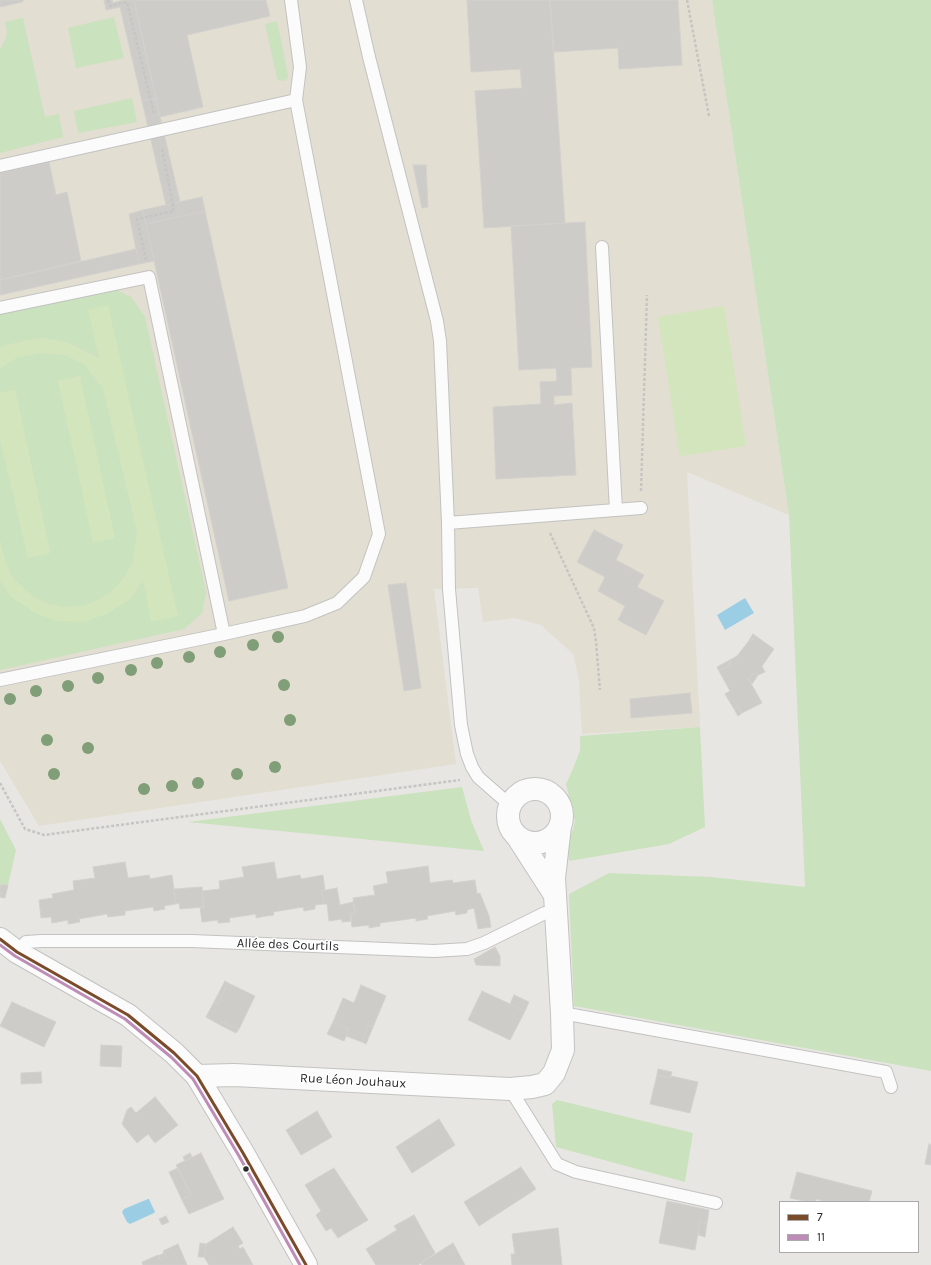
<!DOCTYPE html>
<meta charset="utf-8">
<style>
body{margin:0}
#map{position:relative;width:931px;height:1265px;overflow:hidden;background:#e8e6e2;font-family:Karla,sans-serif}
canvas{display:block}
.legend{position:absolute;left:779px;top:1201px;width:140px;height:52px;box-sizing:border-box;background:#fff;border:1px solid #aaa;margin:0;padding:5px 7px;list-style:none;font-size:12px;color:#2b2b2b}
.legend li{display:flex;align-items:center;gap:8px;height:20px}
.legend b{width:20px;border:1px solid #aaa}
</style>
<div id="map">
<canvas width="931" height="1265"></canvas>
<ul class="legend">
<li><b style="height:5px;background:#7a4b2a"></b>7</li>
<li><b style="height:5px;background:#bd8db7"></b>11</li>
</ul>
</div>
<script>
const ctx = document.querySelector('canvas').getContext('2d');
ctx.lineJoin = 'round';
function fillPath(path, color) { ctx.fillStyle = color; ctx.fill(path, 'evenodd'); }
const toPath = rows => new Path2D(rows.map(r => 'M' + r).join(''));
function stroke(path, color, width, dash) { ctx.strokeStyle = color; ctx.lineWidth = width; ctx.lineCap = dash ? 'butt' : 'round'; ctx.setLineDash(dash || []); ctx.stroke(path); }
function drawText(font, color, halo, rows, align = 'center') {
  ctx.font = font + ' Karla,sans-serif'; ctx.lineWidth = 3; ctx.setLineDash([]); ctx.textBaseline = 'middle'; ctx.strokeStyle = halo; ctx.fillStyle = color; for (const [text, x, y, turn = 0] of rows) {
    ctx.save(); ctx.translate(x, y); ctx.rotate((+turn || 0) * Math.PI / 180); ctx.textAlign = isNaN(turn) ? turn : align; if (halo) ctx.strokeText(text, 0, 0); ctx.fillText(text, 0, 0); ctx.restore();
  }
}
const education = toPath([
 [0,0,712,0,789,515,687,472,700,727,582,734,579,680,573,654,541,625,515,618,483,622,478,588,434,589,456,764,39,826,0,761]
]);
const green = toPath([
 [712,0,931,0,931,1071,574,1006,569,894,609,873,711,877,805,887,789,515],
 [114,17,124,58,76,68,68,28],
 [23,18,45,117,59,114,63,137,0,153,0,49,6,38,7,31,5,22],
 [277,21,288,75,288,78,284,81,278,80,277,78,265,24],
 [132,98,137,122,78,133,74,111],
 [113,288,131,297,145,317,206,592,202,613,184,629,0,670,0,581,12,597,56,621,130,599,143,580,178,615,88,310,100,359,68,343,44,338,25,341,3,346,0,349,0,312],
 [41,353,65,355,84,364,103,388,137,531,133,563,125,576,116,587,99,600,83,606,63,607,45,603,33,597,12,577,4,558,0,541,0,439,28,557,50,552,15,390,0,393,0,368,18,357],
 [80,376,94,543,58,381],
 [700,727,705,827,669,844,569,861,567,841,573,830,575,821,566,784,575,764,580,750,580,736],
 [462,787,471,820,484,851,188,822],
 [0,819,16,850,8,885,0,885],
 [557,1100,693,1133,685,1182,556,1147,552,1104]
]);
const pitch = toPath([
 [108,305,178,616,151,622,143,580,130,599,107,614,84,622,56,621,35,613,11,597,0,581,0,541,4,558,12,577,33,597,45,603,63,607,83,606,99,600,116,587,125,576,133,563,137,531,103,388,84,364,65,355,41,353,18,357,0,368,0,349,3,346,25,341,44,338,68,343,99,359,88,310],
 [724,306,746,446,680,456,658,317],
 [80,376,115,538,93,543,58,381],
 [15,389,50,553,28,558,0,439,0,393]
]);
const water = toPath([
 [745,598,754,613,725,630,717,615],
 [148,1199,149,1199,155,1212,154,1213,130,1224,127,1222,122,1212,124,1209]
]);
const building = toPath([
 [0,0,24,0,22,2,0,7,0,0],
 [104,0,112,0,113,3,123,0,134,0,156,99,142,101,120,7,106,10,104,0],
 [134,0,266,0,270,16,187,35,203,107,160,117,134,0],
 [467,0,550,0,565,223,484,228,475,91,522,88,520,69,471,72,467,0],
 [550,0,678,0,682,65,619,69,618,48,554,52,550,0],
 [156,99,180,202,166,205,142,101,156,99],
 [49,162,56,195,67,192,81,261,0,280,0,173,49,162],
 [413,165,426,165,428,207,422,208,413,165],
 [202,197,205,211,146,224,143,210,202,197],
 [143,210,154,261,139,264,129,214,143,210],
 [205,211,288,588,229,601,146,224,205,211],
 [585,222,592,367,571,368,572,395,554,396,554,405,572,403,576,475,496,479,493,407,541,404,540,382,557,381,556,368,519,370,511,226,585,222],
 [136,249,139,264,0,295,0,280,136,249],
 [594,530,623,545,616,560,644,575,637,587,664,601,646,635,618,620,625,606,598,591,605,577,577,562,594,530],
 [406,583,421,688,404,691,388,585,406,583],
 [753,634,757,637,748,642,753,634],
 [757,637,774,649,762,666,765,672,758,675,756,673,748,678,762,703,742,713,738,706,734,709,725,694,730,691,719,671,730,665,730,660,737,656,748,642,757,637],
 [730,660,730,665,719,671,717,667,730,660],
 [756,673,758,675,752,684,748,678,756,673],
 [690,693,692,713,631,718,630,699,690,693],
 [738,706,742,713,738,716,734,709,738,706],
 [125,862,128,878,149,875,150,879,172,875,176,904,164,906,165,909,154,911,153,907,125,911,125,915,108,917,107,914,79,919,80,922,68,924,68,920,52,923,51,917,41,918,39,900,53,898,52,894,74,890,73,881,95,878,93,867,125,862],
 [274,862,277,879,300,875,301,879,323,875,325,890,321,891,324,904,315,905,315,909,304,911,303,907,273,912,274,915,266,916,256,918,256,914,229,918,230,922,218,923,218,920,202,922,200,907,204,907,202,891,220,889,219,881,244,877,242,867,274,862],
 [428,866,430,883,452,880,453,883,475,880,477,894,480,893,489,916,491,927,478,929,474,908,467,910,467,913,456,915,455,911,427,916,428,919,416,921,416,918,380,923,380,926,369,928,369,925,352,927,350,913,355,912,353,898,375,895,373,886,388,883,386,872,428,866],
 [0,885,8,885,5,898,0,897,0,885],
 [202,887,204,907,180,909,179,903,176,904,174,889,202,887],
 [337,888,340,905,353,902,355,912,350,913,352,921,342,922,342,919,329,921,327,904,324,904,321,891,337,888],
 [495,947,500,956,500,966,476,965,474,959,495,947],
 [225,981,228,983,218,1004,214,1002,225,981],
 [228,983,255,996,239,1029,222,1022,220,1025,206,1017,214,1002,218,1004,228,983],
 [361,985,386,996,373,1027,368,1025,362,1042,346,1036,349,1029,333,1022,343,998,354,1003,361,985],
 [482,991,525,1011,510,1040,468,1020,482,991],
 [514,995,529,1002,525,1011,510,1004,514,995],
 [12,1002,56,1022,44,1047,0,1026,12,1002],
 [222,1022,239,1029,236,1033,220,1025,222,1022],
 [333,1022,349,1029,344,1041,327,1034,333,1022],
 [368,1025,373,1027,366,1044,362,1042,368,1025],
 [101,1045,122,1046,121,1067,100,1066,101,1045],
 [658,1069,672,1072,670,1078,657,1075,658,1069],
 [41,1072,42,1083,21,1084,21,1073,41,1072],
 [657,1075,670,1078,671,1076,698,1082,690,1113,650,1104,657,1075],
 [155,1097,178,1125,155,1143,148,1134,137,1143,122,1124,127,1110,131,1107,136,1113,155,1097],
 [317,1111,332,1137,301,1155,286,1130,317,1111],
 [439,1119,455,1145,412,1173,396,1147,439,1119],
 [929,1144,931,1145,931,1165,925,1164,929,1144],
 [190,1153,192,1157,185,1161,183,1157,190,1153],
 [201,1153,224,1199,189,1214,182,1200,191,1195,176,1165,201,1153],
 [521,1167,536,1189,479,1226,464,1202,521,1167],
 [178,1168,191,1195,182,1200,169,1172,178,1168],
 [334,1168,368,1220,338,1238,331,1228,326,1231,316,1215,321,1211,305,1185,334,1168],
 [797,1172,872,1191,869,1202,826,1202,816,1199,816,1202,808,1202,790,1198,797,1172],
 [667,1201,709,1210,707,1223,700,1222,695,1250,659,1243,667,1201],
 [414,1215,435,1253,418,1265,376,1265,366,1249,397,1230,394,1226,414,1215],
 [166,1216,169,1222,162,1225,159,1219,166,1216],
 [700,1222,707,1223,705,1237,698,1235,700,1222],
 [233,1227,243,1243,238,1246,240,1249,243,1247,253,1265,209,1265,204,1257,206,1244,233,1227],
 [558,1228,562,1265,512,1265,511,1254,515,1254,512,1234,558,1228],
 [200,1243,206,1244,204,1257,198,1257,200,1243],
 [453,1243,465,1265,422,1265,421,1263,453,1243],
 [178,1244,187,1265,143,1265,142,1262,158,1255,160,1260,166,1257,163,1251,178,1244],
 [164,1253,166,1257,160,1260,158,1256,164,1253]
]);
const path = toPath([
 [108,0,110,6,127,2,154,114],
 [687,0,709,116],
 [146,260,137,219,174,211,162,148],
 [641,491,647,295],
 [550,533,594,628,596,642,600,690],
 [0,783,25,829,44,835,460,780]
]);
const lane = toPath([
 [356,0,369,57,437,321,440,341,448,523,449,589,461,725,467,754,472,767,478,777,510,805],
 [0,166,296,100],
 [602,247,616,510],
 [0,308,149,277,224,634],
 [448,523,641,508],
 [0,680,224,634,305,616,337,603,364,577,379,534,296,100,300,67,291,0],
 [17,952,26,942,41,941,192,941,434,951,467,949,484,943,545,913,556,912],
 [562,1013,886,1072,891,1087],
 [510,1089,557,1164,576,1172,716,1203]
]);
const street = toPath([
 '508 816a27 27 0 1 1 54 0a27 27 0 1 1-54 0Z',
 [517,836,555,895],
 [0,939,17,952,128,1015,174,1053,197,1076,243,1153,306,1265],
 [197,1076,234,1075,510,1089,532,1087,545,1084,554,1073,563,1050,562,1013,554,878,560,826]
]);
const bus1 = toPath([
 [0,939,17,952,128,1015,174,1053,197,1076,243,1153,306,1265]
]);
const bus2 = toPath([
 [0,945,15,956,125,1019,171,1057,193,1079,239,1156,300,1265]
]);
const trees = [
 [278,637],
 [253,645],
 [220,652],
 [189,657],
 [157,663],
 [131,670],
 [98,678],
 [284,685],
 [68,686],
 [36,691],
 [10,699],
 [290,720],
 [47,740],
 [88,748],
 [275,767],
 [54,774],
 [237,774],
 [198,783],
 [172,786],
 [144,789]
];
const markers = [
 [246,1169,3.5,"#2b2b2b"]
];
const streetNames = [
 ["Allée des Courtils",288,945,2],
 ["Rue Léon Jouhaux",353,1081,3]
];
fillPath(education, '#e2ded1');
fillPath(green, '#cae2bd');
fillPath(pitch, '#d3e5bc');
fillPath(water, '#9bcee4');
fillPath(building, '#cdccc9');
stroke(building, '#d3d1ce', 1);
stroke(lane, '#c2c2c1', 14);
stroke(street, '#c2c2c1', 24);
stroke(path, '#c5c5c4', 2.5, [3, 2]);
stroke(lane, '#fcfbfb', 12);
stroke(street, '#fcfbfb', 22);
stroke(bus1, '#7a4b2a', 3);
stroke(bus2, '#bd8db7', 3);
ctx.fillStyle = '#809e77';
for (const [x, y] of trees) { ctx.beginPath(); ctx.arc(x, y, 6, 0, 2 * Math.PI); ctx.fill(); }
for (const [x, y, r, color] of markers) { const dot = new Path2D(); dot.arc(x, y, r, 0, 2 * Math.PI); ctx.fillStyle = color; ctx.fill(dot); stroke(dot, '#fff', 1.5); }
drawText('13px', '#2b2b2b', '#fff', streetNames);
</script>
